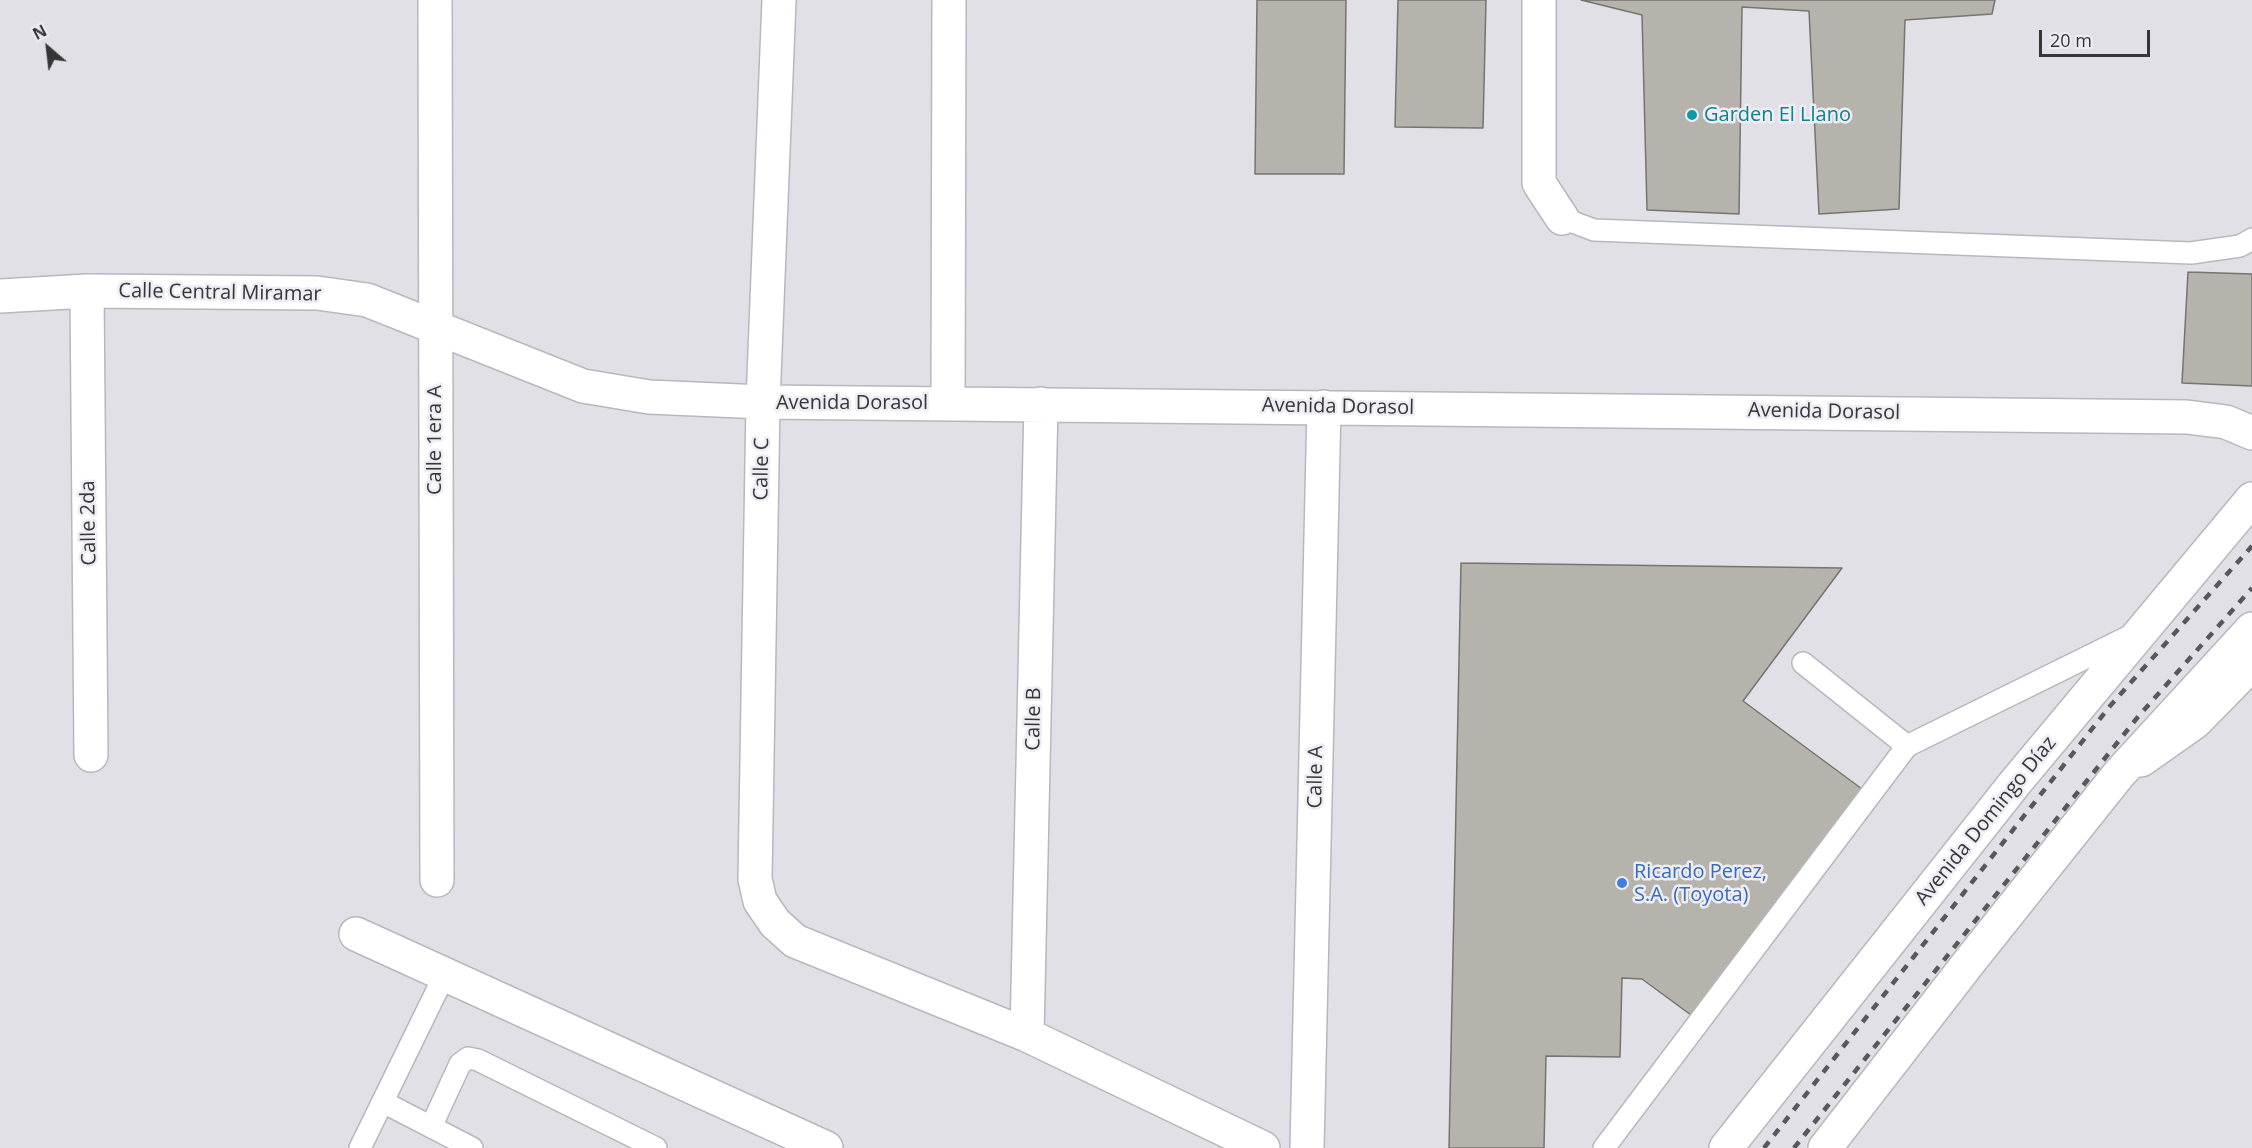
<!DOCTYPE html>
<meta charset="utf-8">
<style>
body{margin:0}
#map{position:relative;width:2252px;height:1148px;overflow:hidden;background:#e1e0e7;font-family:"Open Sans",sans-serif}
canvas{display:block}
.north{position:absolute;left:18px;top:18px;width:60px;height:60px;-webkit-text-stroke:4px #efedf4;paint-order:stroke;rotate:332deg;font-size:16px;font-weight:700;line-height:24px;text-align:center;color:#363538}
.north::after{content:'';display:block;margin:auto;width:21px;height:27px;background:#363538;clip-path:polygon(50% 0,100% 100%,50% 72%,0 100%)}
.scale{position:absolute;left:2039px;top:30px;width:111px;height:27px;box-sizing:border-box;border:3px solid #363538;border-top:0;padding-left:8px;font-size:18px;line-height:21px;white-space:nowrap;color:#363538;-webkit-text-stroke:4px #efedf4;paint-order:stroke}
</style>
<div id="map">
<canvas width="2252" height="1148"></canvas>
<div class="north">N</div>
<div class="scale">20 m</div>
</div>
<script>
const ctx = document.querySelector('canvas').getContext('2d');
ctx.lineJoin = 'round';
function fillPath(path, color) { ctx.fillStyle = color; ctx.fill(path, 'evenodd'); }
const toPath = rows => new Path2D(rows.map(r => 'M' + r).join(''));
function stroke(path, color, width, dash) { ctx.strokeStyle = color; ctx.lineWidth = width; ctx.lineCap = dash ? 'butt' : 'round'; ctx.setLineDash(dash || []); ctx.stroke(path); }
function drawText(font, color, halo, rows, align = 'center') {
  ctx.font = font + ' "Open Sans",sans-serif'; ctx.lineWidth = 5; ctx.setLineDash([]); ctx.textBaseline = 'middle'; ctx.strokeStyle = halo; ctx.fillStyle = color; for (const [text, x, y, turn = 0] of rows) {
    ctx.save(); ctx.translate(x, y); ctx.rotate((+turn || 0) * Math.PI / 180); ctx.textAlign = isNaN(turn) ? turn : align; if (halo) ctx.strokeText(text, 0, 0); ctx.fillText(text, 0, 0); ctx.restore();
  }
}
const building = toPath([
 [1257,0,1346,0,1344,174,1255,174,1257,0],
 [1398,0,1486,0,1483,128,1395,127,1398,0],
 [1581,0,1995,0,1992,14,1905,20,1899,209,1819,214,1809,11,1742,7,1739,214,1647,210,1642,15,1581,0],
 [2188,272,2252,274,2252,386,2182,383,2188,272],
 [1461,563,1842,568,1743,701,1862,789,1691,1015,1642,979,1622,978,1620,1057,1546,1056,1544,1148,1449,1148,1461,563]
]);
const lane = toPath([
 [1562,218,1594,230,2191,253,2240,246,2252,239],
 [1803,663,1907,746],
 [383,1102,472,1148],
 [431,1127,460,1064,468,1058,478,1060,656,1148],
 [360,1148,445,974],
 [1604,1148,1907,746,2132,635]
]);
const street = toPath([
 [435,0,437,880],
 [779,0,763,402,755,879,760,901,775,923,795,941,1027,1035,1263,1148],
 [1539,0,1539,183,1562,218],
 [87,291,91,755],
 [0,296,87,291,317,293,367,300,583,386,649,397,763,402,2187,417,2226,422,2252,433],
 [948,403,949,0],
 [356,934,826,1148],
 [1027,1035,1041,404],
 [1307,1148,1324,407]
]);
const secondary = toPath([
 [2141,760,2195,722,2252,664]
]);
const primary = toPath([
 [1726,1148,2015,783,2252,499],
 [1825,1148,1970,961,2119,774,2252,629]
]);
const rail = toPath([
 [1764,1148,2110,706,2252,546],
 [1794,1148,2137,718,2252,588]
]);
const markers = [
 [1692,115,6,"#0f9aa8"],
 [1622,883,6,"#3f7fe0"]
];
const cultureNames = [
 ["Garden El Llano",1704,115]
];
const streetNames = [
 ["Calle Central Miramar",220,293,1],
 ["Avenida Dorasol",852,403],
 ["Avenida Dorasol",1338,407,1],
 ["Avenida Dorasol",1824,412,1],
 ["Calle 1era A",435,440,-90],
 ["Calle C",762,469,-89],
 ["Calle 2da",89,523,-91],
 ["Calle B",1034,719,-89],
 ["Calle A",1316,777,-89],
 ["Avenida Domingo Díaz",1986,821,-51]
];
const shopNames = [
 ["Ricardo Perez,",1634,872],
 ["S.A. (Toyota)",1634,895]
];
fillPath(building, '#b6b2ac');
stroke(building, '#77746f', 1.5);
stroke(lane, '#b8b7bd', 24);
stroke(street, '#b8b7bd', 36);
stroke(secondary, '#b8b7bd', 36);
stroke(primary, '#b8b7bd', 36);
stroke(lane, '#fff', 21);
stroke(street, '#fff', 33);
stroke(secondary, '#fff', 33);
stroke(primary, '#fff', 33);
stroke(rail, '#58575b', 4.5, [8, 8]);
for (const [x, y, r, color] of markers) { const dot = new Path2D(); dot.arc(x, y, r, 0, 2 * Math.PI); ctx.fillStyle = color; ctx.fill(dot); stroke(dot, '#efedf4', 2); }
drawText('20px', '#0d838f', '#efedf4', cultureNames, 'left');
drawText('20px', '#363538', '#efedf4', streetNames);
drawText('20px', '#366cbe', '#efedf4', shopNames, 'left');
</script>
